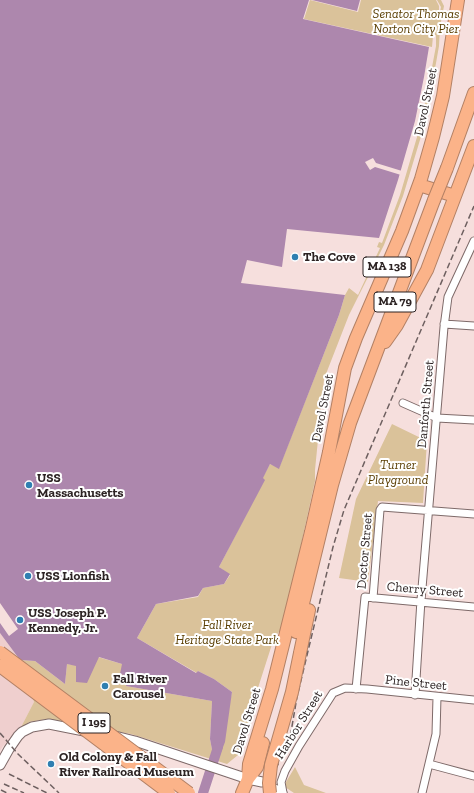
<!DOCTYPE html>
<style>
body{margin:0}
canvas{display:block;background:#f6dfdd}
</style>
<canvas width="474" height="793"></canvas>
<script>
const ctx = document.querySelector('canvas').getContext('2d');
ctx.lineJoin = 'round';
function fillPath(path, color) { ctx.fillStyle = color; ctx.fill(path, 'evenodd'); }
const toPath = rows => new Path2D(rows.map(r => 'M' + r).join(''));
function stroke(path, color, width, dash) { ctx.strokeStyle = color; ctx.lineWidth = width; ctx.lineCap = dash ? 'butt' : 'round'; ctx.setLineDash(dash || []); ctx.stroke(path); }
function drawText(font, color, halo, rows, align = 'center') {
  ctx.font = font + ' "Zilla Slab",serif'; ctx.lineWidth = 4; ctx.setLineDash([]); ctx.textBaseline = 'middle'; ctx.strokeStyle = halo; ctx.fillStyle = color; for (const [text, x, y, turn = 0] of rows) {
    ctx.save(); ctx.translate(x, y); ctx.rotate((+turn || 0) * Math.PI / 180); ctx.textAlign = isNaN(turn) ? turn : align; if (halo) ctx.strokeText(text, 0, 0); ctx.fillText(text, 0, 0); ctx.restore();
  }
}
const built = toPath([
 [0,633,20,660,34,702,19,731,3,746,0,751]
]);
const green = toPath([
 [310,0,358,12,361,0,436,0,439,6,439,17,441,7,437,0,441,0,444,6,440,27,439,46,426,120,403,196,384,245,349,315,324,379,315,470,315,481,283,627,274,638,257,691,258,702,250,726,238,755,227,764,131,734,47,719,29,722,19,731,34,702,20,660,35,661,65,684,67,664,76,665,98,657,122,664,128,676,126,686,212,701,210,739,213,755,212,758,218,760,232,692,214,679,198,671,197,673,137,638,156,604,198,597,203,588,224,584,230,575,219,567,264,480,262,479,270,464,279,468,339,315,345,295,349,288,358,295,380,248,377,247,379,242,382,243,400,195,422,120,436,46,436,35,433,36,432,47,304,19],
 [392,424,427,441,423,503,378,501,368,582,339,578,356,499],
 [295,767,304,785,326,793,294,793,285,787,286,782]
]);
const water = toPath([
 [0,0,309,0,303,19,429,47,424,77,415,121,398,180,379,238,287,229,282,267,247,260,241,283,345,295,339,315,279,469,270,464,263,478,265,480,219,567,230,574,224,584,203,588,198,596,156,604,137,638,196,673,198,671,214,679,232,692,225,742,218,760,212,758,213,755,210,739,212,701,126,686,128,676,120,674,122,664,99,657,87,683,76,682,76,666,67,664,65,684,35,661,20,660,0,633],
 [312,0,360,0,357,11]
]);
const pier = toPath([
 [373,158,376,163,402,171,401,175,375,167,370,170,365,162],
 [0,603,18,629,9,636,0,623]
]);
const river = toPath([
 [203,793,218,747]
]);
const street = toPath([
 [444,324,474,326],
 [403,403,437,418,474,420],
 [373,598,380,510,382,507,474,514],
 [356,689,365,597,474,607],
 [415,695,421,600,444,327,448,297,474,241],
 [429,764,474,776],
 [283,793,281,782,285,771,299,746,333,693,345,688,367,689,474,700],
 [422,793,436,734,437,697]
]);
const secondary = toPath([
 [115,736,135,741,248,779,262,782],
 [0,765,9,749,18,736,22,732,32,727,49,724,84,731],
 [271,787,282,793]
]);
const highway = toPath([
 [447,168,474,93],
 [419,185,455,196],
 [385,342,397,325,427,270,474,146],
 [296,632,332,485,350,423,434,200],
 [300,653,309,610],
 [248,779,249,764,272,689,311,532,329,452,345,368,356,338,402,231,421,179,433,137,443,96,458,0],
 [242,793,248,779,257,767,263,743]
]);
const rail = toPath([
 [0,733,18,754,59,793],
 [9,774,47,793],
 [4,784,24,793],
 [1,790,7,793],
 [264,793,282,756,291,732,297,697,333,547,344,510,474,206]
]);
const highwayBridge = toPath([
 [434,200,447,168],
 [0,652,189,793],
 [0,666,169,793],
 [270,793,269,783,271,765,292,692,300,653]
]);
const markers = [
 [295,257,4,"#2f7fb1"],
 [29,485,4,"#2f7fb1"],
 [28,576,4,"#2f7fb1"],
 [20,620,4,"#2f7fb1"],
 [105,686,4,"#2f7fb1"],
 [51,764,4,"#2f7fb1"]
];
const shields = [
 [387,267,48],
 [395,302,42],
 [94,723,32]
];
const shieldNames = [
 ["MA 138",387,267],
 ["MA 79",395,302],
 ["I 195",94,723]
];
const parkNames = [
 ["Senator Thomas",416,14],
 ["Norton City Pier",416,29],
 ["Turner",398,465],
 ["Playground",398,480],
 ["Fall River",227,625],
 ["Heritage State Park",227,640]
];
const streetNames = [
 ["Davol Street",426,102,-78],
 ["Danforth Street",426,404,-85],
 ["Davol Street",323,408,-79],
 ["Doctor Street",365,551,-85],
 ["Cherry Street",425,590,5],
 ["Pine Street",416,683,6],
 ["Davol Street",247,721,-73],
 ["Harbor Street",299,725,-58]
];
const poiNames = [
 ["The Cove",303,257],
 ["USS",37,478],
 ["Massachusetts",37,493],
 ["USS Lionfish",36,576],
 ["USS Joseph P.",28,613],
 ["Kennedy, Jr.",28,628],
 ["Fall River",113,679],
 ["Carousel",113,694],
 ["Old Colony & Fall",59,757],
 ["River Railroad Museum",59,772]
];
fillPath(built, '#efcfce');
fillPath(green, '#dac29a');
fillPath(water, '#ad87ad');
fillPath(pier, '#f6dfdd');
stroke(river, '#ad87ad', 10);
stroke(street, '#7e6a69', 9);
stroke(secondary, '#7e6a69', 11);
stroke(highway, '#b38165', 14);
stroke(street, '#fff', 7);
stroke(secondary, '#fff', 9);
stroke(highway, '#fbb389', 12);
stroke(rail, '#6e6060', 1.5, [6, 3]);
stroke(highwayBridge, '#b38165', 14, []);
stroke(highwayBridge, '#fbb389', 12);
for (const [x, y, r, color] of markers) { const dot = new Path2D(); dot.arc(x, y, r, 0, 2 * Math.PI); ctx.fillStyle = color; ctx.fill(dot); stroke(dot, '#fff', 1.5); }
for (const [x, y, w] of shields) { const box = new Path2D(); box.roundRect(x - w / 2, y - 10, w, 20, 3); ctx.fillStyle = '#fff'; ctx.fill(box); stroke(box, '#2c2323', 1); }
drawText('bold 12px', '#2c2323', null, shieldNames);
drawText('italic 13px', '#593d00', '#fff', parkNames);
drawText('13px', '#2c2323', '#fff', streetNames);
drawText('bold 13px', '#2c2323', '#fff', poiNames, 'left');
</script>
